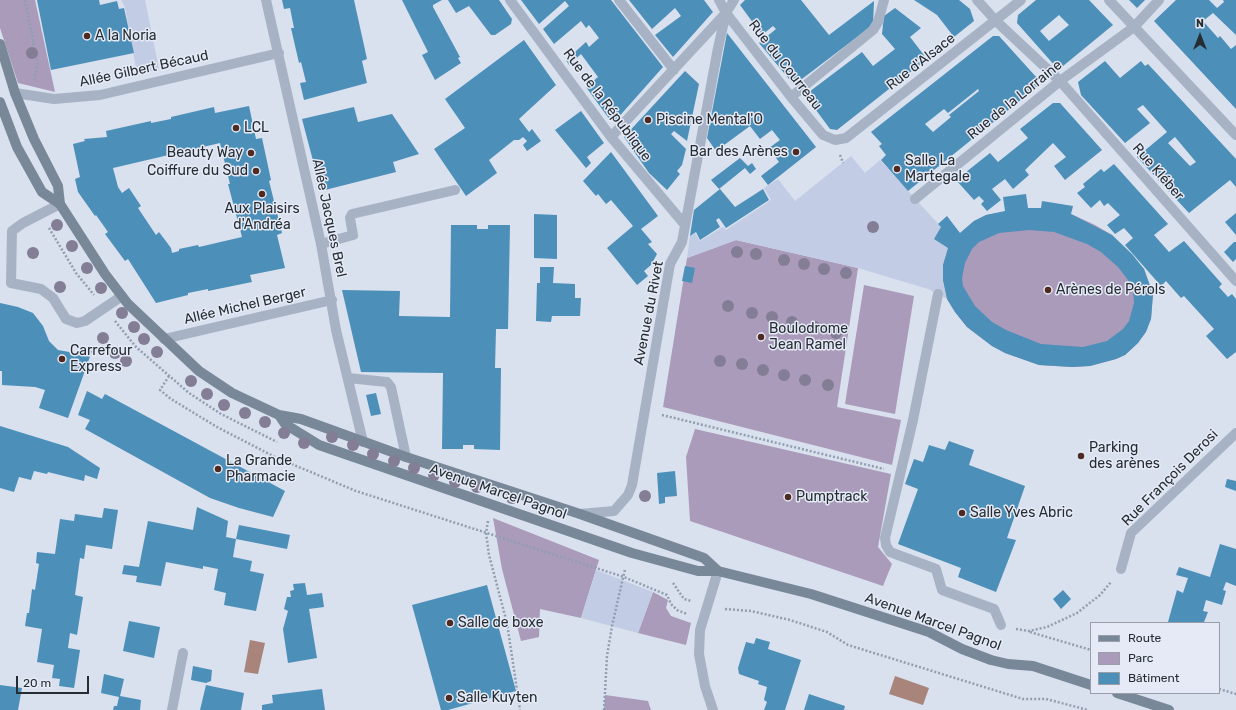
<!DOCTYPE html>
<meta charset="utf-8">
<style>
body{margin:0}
#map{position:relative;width:1236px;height:710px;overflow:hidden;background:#d9e0ee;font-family:Rubik,sans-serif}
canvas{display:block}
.legend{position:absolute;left:1090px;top:622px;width:130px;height:72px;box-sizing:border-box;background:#e5eaf6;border:1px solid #999ea8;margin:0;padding:5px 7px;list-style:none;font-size:12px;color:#262d32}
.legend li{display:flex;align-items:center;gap:8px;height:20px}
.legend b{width:20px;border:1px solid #999ea8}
.north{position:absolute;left:1180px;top:16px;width:40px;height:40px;-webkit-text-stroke:3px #e5eaf6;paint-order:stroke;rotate:0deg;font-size:11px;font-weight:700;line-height:16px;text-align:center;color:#262d32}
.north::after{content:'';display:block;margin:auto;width:14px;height:18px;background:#262d32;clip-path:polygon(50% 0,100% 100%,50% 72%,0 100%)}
.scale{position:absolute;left:16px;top:676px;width:73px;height:18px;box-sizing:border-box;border:2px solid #262d32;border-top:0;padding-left:5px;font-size:12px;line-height:14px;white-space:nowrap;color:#262d32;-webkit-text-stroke:3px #e5eaf6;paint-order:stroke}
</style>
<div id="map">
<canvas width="1236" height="710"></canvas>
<ul class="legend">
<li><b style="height:5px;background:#788898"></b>Route</li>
<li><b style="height:11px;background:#aa9bbb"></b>Parc</li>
<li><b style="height:11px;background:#4c8fb9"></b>Bâtiment</li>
</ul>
<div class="north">N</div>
<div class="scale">20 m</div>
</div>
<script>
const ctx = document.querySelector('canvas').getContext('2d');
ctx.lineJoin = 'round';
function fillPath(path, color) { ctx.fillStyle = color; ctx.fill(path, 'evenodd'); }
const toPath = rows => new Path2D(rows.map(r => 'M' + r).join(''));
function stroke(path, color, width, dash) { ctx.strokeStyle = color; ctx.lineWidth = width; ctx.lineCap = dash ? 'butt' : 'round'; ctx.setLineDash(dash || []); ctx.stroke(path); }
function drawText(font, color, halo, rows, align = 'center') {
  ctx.font = font + ' Rubik,sans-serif'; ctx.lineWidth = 3; ctx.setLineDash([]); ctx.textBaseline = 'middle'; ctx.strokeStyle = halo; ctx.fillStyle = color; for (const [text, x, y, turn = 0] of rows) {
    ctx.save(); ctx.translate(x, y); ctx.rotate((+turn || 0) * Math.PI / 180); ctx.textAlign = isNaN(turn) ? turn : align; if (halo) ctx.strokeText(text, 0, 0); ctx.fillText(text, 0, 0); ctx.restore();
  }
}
const green = toPath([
 [0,0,35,0,55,92,18,83,0,28],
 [1028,208,1071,214,1095,225,1112,235,1144,269,1153,294,1151,319,1138,343,1125,355,1116,359,1090,366,1072,367,1039,365,1005,353,992,346,967,327,955,312,947,299,943,280,943,265,948,248,934,239,941,227,952,240,974,221,986,215],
 [736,240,858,268,837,407,901,420,892,465,663,407,687,258],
 [864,285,914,296,895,414,845,404],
 [695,429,891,474,878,547,892,564,883,586,690,521,686,457],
 [493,518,599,560,581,618,540,609,539,637,521,641,502,569],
 [653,592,668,600,666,608,671,616,691,623,686,645,638,633],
 [605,695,648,701,651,710,604,710]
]);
const plaza = toPath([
 [121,0,145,0,159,69,137,74,125,7],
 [851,156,865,173,880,160,941,227,934,239,948,248,943,265,943,280,947,299,928,289,858,268,736,240,687,258,690,236,695,233,700,241,723,227,726,230,771,200,764,188,778,179,795,201],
 [596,570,653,592,638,633,581,618]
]);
const water = toPath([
 [250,640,265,643,258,674,244,672],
 [895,676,929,688,923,705,889,694]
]);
const building = toPath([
 [37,0,99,0,100,5,117,1,119,9,124,8,134,53,51,70],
 [282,0,354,0,367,59,362,61,367,83,304,100,300,83,306,82,301,62,299,63,291,28,294,28,290,8,284,9],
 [402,0,442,0,433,5,433,7,460,57,458,58,461,63,435,80,422,55,428,52],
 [448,0,499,0,512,19,511,24,495,35,491,35,469,6,456,13],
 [521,0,611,0,663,67,616,120,610,120,586,87,598,77,581,54,569,65,566,60,586,42,589,47,599,38,589,25,586,28,581,21,554,44,543,29,569,6,565,1,539,24],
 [629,0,704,0,713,12,673,57,655,35,681,16,675,8,652,29],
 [745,0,801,0,829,35,874,1,873,25,794,85,759,43,776,29,773,26,762,35,740,5],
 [914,0,959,0,970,9,974,21,954,37,937,15],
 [1036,0,1089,0,1113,25,1063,66,1056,67,1017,23,1018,15],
 [1059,15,1069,25,1049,41,1040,31],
 [1129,0,1145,0,1137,8],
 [1176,0,1209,0,1217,8,1224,2,1223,0,1236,0,1236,35,1213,13,1203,21,1218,38,1220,36,1231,49,1236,45,1236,109,1154,21],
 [895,8,921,28,910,37,927,59,837,130,830,129,805,95,862,52,873,66,895,49,882,34,884,16],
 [727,33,816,147,768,185,761,176,779,162,769,148,780,140,772,130,760,139,750,126,716,151,707,138],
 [993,36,999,36,1038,79,1038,86,908,191,881,160,886,155,879,146,882,144,871,132],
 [978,89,979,91,949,115,951,117,933,132,925,124,944,109,948,113],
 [524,40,556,85,519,119,529,132,532,129,541,141,527,151,523,145,527,141,523,137,519,140,514,140,489,160,497,173,466,196,434,149,465,128,445,99],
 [1105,61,1120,78,1141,61,1145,66,1148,64,1236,159,1236,187,1230,180,1189,213,1137,157,1167,132,1143,105,1137,109,1150,123,1125,143,1081,95,1078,82],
 [1175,137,1196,162,1190,166,1168,143],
 [685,71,699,84,687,141,674,131,671,134,686,149,682,165,677,171,680,174,667,190,649,173,624,137],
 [1053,103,1060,103,1102,150,1065,180,1054,166,1066,157,1053,143,1025,170,1029,175,1013,189,1005,179,992,189,1001,200,987,211,981,204,984,201,979,196,974,200,956,180,990,153,998,162,1028,138,1020,129],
 [249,106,256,139,262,138,271,180,269,181,282,233,277,235,285,268,250,275,252,282,208,291,208,289,188,293,188,295,156,303,128,259,125,261,105,234,108,232,96,215,95,216,78,192,75,179,80,177,73,144,85,141,84,139,107,137,106,131,151,121,151,123,171,119,171,117,214,107,215,113],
 [220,143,230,184,228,184,242,237,199,247,198,245,179,249,179,251,172,253,171,248,159,232,156,235,138,208,141,206,129,188,122,193,118,187,113,168],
 [354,107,358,122,392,114,419,154,393,162,396,172,321,191,302,119],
 [581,111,604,143,587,157,591,163,586,168,555,130],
 [611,152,658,216,641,229,652,242,648,244,657,254,651,265,644,271,648,276,637,285,607,248,633,226,611,200,606,204,598,194,596,196,583,181],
 [740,158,748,166,752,163,756,169,750,174,745,168,719,189,711,180],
 [1114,164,1168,224,1154,235,1169,252,1184,241,1222,284,1219,287,1228,297,1232,294,1236,299,1236,352,1227,359,1206,336,1214,329,1184,296,1181,298,1166,281,1161,286,1125,245,1133,238,1124,228,1115,234,1107,225,1120,215,1108,203,1104,206,1100,200,1091,208,1077,193,1085,187,1083,184,1101,169,1104,172],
 [720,189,735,207,763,189,769,200,726,228,719,218,716,220,720,227,700,240,696,232,690,236,694,210],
 [1026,194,1028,208,1041,208,1042,201,1073,206,1071,214,1112,235,1132,254,1144,269,1153,294,1151,319,1146,332,1138,343,1125,355,1116,359,1090,366,1072,367,1039,365,1005,353,992,346,967,327,955,312,947,299,943,280,943,265,948,248,934,239,941,227,938,224,947,216,960,233,974,221,986,215,1005,211,1003,197],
 [1029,230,1054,232,1087,244,1101,252,1118,267,1128,280,1133,291,1134,303,1129,321,1123,329,1107,341,1083,347,1041,344,1006,330,992,322,975,306,963,286,962,278,965,263,972,249,979,242,999,233],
 [1236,213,1236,235,1225,222],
 [534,214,557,215,557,259,534,258],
 [451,225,477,225,477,229,488,229,488,225,510,225,508,329,496,329,495,368,501,368,500,450,474,449,474,445,463,445,463,449,442,449,443,373,361,372,342,290,400,291,399,316,450,317],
 [1234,242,1236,242,1236,259,1233,262,1224,252],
 [685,266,695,268,692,283,682,281],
 [540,267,554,267,553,283,575,284,575,298,581,298,580,316,552,316,551,322,536,321,537,283,540,283],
 [0,303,18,307,33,313,43,326,49,341,58,350,75,353,84,348,92,351,68,418,39,408,45,390,35,387,2,385,2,371,0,371],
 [87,391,102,399,105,394,285,491,273,517,239,508,210,498,85,429,90,420,78,415],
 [376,393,381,414,371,416,366,395],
 [0,426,68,447,100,468,97,479,85,475,84,481,48,472,47,474,34,471,31,480,19,477,14,492,0,488],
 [949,441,974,450,969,465,1025,486,1007,538,1016,540,996,592,958,577,961,568,898,544,918,489,905,484,914,459,923,462,929,445,945,450],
 [675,471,677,496,665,497,665,503,659,504,657,473],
 [1227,479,1236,481,1236,491,1225,487],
 [197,507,228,521,226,537,236,539,233,557,252,561,250,571,264,574,256,611,224,605,226,593,214,590,218,569,203,566,203,569,166,562,161,586,136,582,137,576,122,574,124,565,139,567,148,521,193,530],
 [104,508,118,510,112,549,86,545,84,559,80,558,75,595,83,597,77,635,70,633,68,648,80,650,75,682,74,688,59,686,60,679,52,678,54,665,37,662,42,629,25,626,27,613,29,613,32,589,35,590,39,564,36,563,37,552,55,554,60,519,74,521,75,514,102,518],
 [239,525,290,535,287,549,236,539],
 [1220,544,1236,549,1236,586,1226,582,1223,590,1226,591,1222,605,1206,600,1203,611,1208,612,1204,622,1168,622,1177,590,1183,593,1188,578,1176,575,1179,567,1210,577],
 [305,583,307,595,322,593,324,607,309,609,317,658,288,663,283,629,288,611,284,609,287,597,291,597,290,591,294,590,293,584],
 [487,585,516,691,448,710,441,710,412,605],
 [1063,590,1071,599,1061,609,1053,599],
 [129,621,160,627,154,658,123,651],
 [756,638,770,642,768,649,801,660,785,710,764,710,767,702,764,700,767,687,758,684,759,681,739,674,738,668,746,642,754,644],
 [193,666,212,670,211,681,206,683,191,680],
 [104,674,124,679,120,696,141,700,140,710,113,710,114,706,117,706,119,697,101,693],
 [0,685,22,688,18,710,0,710],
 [206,685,244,693,241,710,200,710],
 [322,689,325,710,262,710,262,705,273,703,272,695],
 [809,694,845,706,844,710,804,710]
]);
const path = toPath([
 [25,0,38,64,34,80],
 [840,155,843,163],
 [49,228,76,273,94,295],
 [115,321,136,347,189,393,221,414,277,442],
 [169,376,160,390,171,399,217,427,275,457,356,491,624,577,667,595,671,604,677,610,687,614],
 [662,415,884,469],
 [488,521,486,533,489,555,507,623,520,710],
 [673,583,684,599,691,601],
 [725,609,751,611,790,620,827,632,848,645,1023,699,1046,699,1088,710],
 [1016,629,1029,631,1047,627,1077,613,1100,595,1111,582],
 [1030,632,1091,650],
 [1219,689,1236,694],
 [604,710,607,656,612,626,625,569]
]);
const lane = toPath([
 [60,204,23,223,12,231,11,283,41,289,53,298,66,319,77,323,85,321,122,296],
 [321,244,353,235,350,218,352,214,455,190],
 [938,294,913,420,885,538,886,545,890,552,936,569,942,590,994,609,1001,625],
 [348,378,387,382,391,387,406,457],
 [172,710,183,653]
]);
const street = toPath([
 [266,0,321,244,336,330,363,442],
 [510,0,611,137,685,225],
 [619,0,674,70],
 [719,0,726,13,791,97,823,135,835,140,846,138,1021,0],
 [977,0,996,21,1060,81,1236,281],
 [1109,0,1236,135],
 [15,93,54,99,100,95,279,53],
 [791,97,873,30,878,22,884,0],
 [611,137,726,13,734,0],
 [915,199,1060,81,1134,27,1159,0],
 [164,339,332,300],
 [580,514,614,511,628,495,632,485,670,264,682,242,718,48,726,13],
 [1121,569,1131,533,1236,433],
 [713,710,705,686,699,654,700,630,718,571]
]);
const secondary = toPath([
 [0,44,15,93,34,139,58,186,60,204],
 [0,102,17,147,42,192,60,204,105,274,128,304,199,371,232,393,279,415,301,419,406,457,580,514,704,558,718,571],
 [279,415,285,424,319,445,632,553,698,571,718,571,811,594,929,632,962,649,991,660,1008,664,1033,666,1091,685],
 [1117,693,1169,710]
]);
const trees = [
 [32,53],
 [57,225],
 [873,227],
 [72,246],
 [737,252],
 [33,253],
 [756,254],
 [784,260],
 [804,264],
 [87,268],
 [824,269],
 [846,273],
 [60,287],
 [101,288],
 [728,306],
 [122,313],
 [752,313],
 [772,317],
 [792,322],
 [134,327],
 [815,327],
 [836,333],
 [103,338],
 [144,339],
 [157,352],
 [115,353],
 [126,361],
 [720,361],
 [742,364],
 [763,370],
 [784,375],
 [805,380],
 [191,381],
 [828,385],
 [207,394],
 [224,405],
 [245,413],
 [265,422],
 [284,433],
 [332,437],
 [304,443],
 [353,445],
 [373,454],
 [394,461],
 [414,468],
 [434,475],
 [455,482],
 [477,487],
 [645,496],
 [512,498]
];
const markers = [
 [87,36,4,"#4f2a21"],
 [648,120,4,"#4f2a21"],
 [236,128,4,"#4f2a21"],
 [796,152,4,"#4f2a21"],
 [251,153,4,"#4f2a21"],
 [897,169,4,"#4f2a21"],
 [256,171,4,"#4f2a21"],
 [262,194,4,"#4f2a21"],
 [1048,290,4,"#4f2a21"],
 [761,337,4,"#4f2a21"],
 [62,359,4,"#4f2a21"],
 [1081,456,4,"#4f2a21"],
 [218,469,4,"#4f2a21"],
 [788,497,4,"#4f2a21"],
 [962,513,4,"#4f2a21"],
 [450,623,4,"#4f2a21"],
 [449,698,4,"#4f2a21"]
];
const poiNames = [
 ["A la Noria",95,36],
 ["Piscine Mental'O",656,120],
 ["LCL",244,128],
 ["Bar des Arènes",788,152,"right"],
 ["Beauty Way",243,153,"right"],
 ["Salle La",905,161],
 ["Martegale",905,177],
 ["Coiffure du Sud",248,171,"right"],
 ["Aux Plaisirs",262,209,"center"],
 ["d'Andréa",262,225,"center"],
 ["Arènes de Pérols",1056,290],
 ["Boulodrome",769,329],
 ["Jean Ramel",769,345],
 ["Carrefour",70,351],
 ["Express",70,367],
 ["Parking",1089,448],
 ["des arènes",1089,464],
 ["La Grande",226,461],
 ["Pharmacie",226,477],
 ["Pumptrack",796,497],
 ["Salle Yves Abric",970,513],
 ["Salle de boxe",458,623],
 ["Salle Kuyten",457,698]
];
const streetNames = [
 ["Rue d'Alsace",921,62,-38],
 ["Rue du Courreau",785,65,52],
 ["Allée Gilbert Bécaud",144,69,-12],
 ["Rue de la Lorraine",1015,100,-39],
 ["Rue de la République",607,105,53],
 ["Rue Kléber",1158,172,49],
 ["Allée Jacques Brel",329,218,78],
 ["Allée Michel Berger",245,306,-13],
 ["Avenue du Rivet",649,313,-79],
 ["Rue François Derosi",1170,478,-45],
 ["Avenue Marcel Pagnol",498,492,19],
 ["Avenue Marcel Pagnol",933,622,20]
];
fillPath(green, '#aa9bbb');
fillPath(plaza, '#c2cce5');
fillPath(water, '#a8847b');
fillPath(building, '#4c8fb9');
stroke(path, '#919eb0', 2.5, [2, 2]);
stroke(lane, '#a7b3c5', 10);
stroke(street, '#a7b3c5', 10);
stroke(secondary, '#788898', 10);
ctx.fillStyle = '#837e95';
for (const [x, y] of trees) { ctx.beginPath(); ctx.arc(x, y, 6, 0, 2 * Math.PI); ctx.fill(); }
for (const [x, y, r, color] of markers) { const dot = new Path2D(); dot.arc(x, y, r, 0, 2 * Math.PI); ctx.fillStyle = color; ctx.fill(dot); stroke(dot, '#e5eaf6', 1.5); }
drawText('14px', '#262d32', '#e5eaf6', poiNames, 'left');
drawText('14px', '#262d32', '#e5eaf6', streetNames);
</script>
